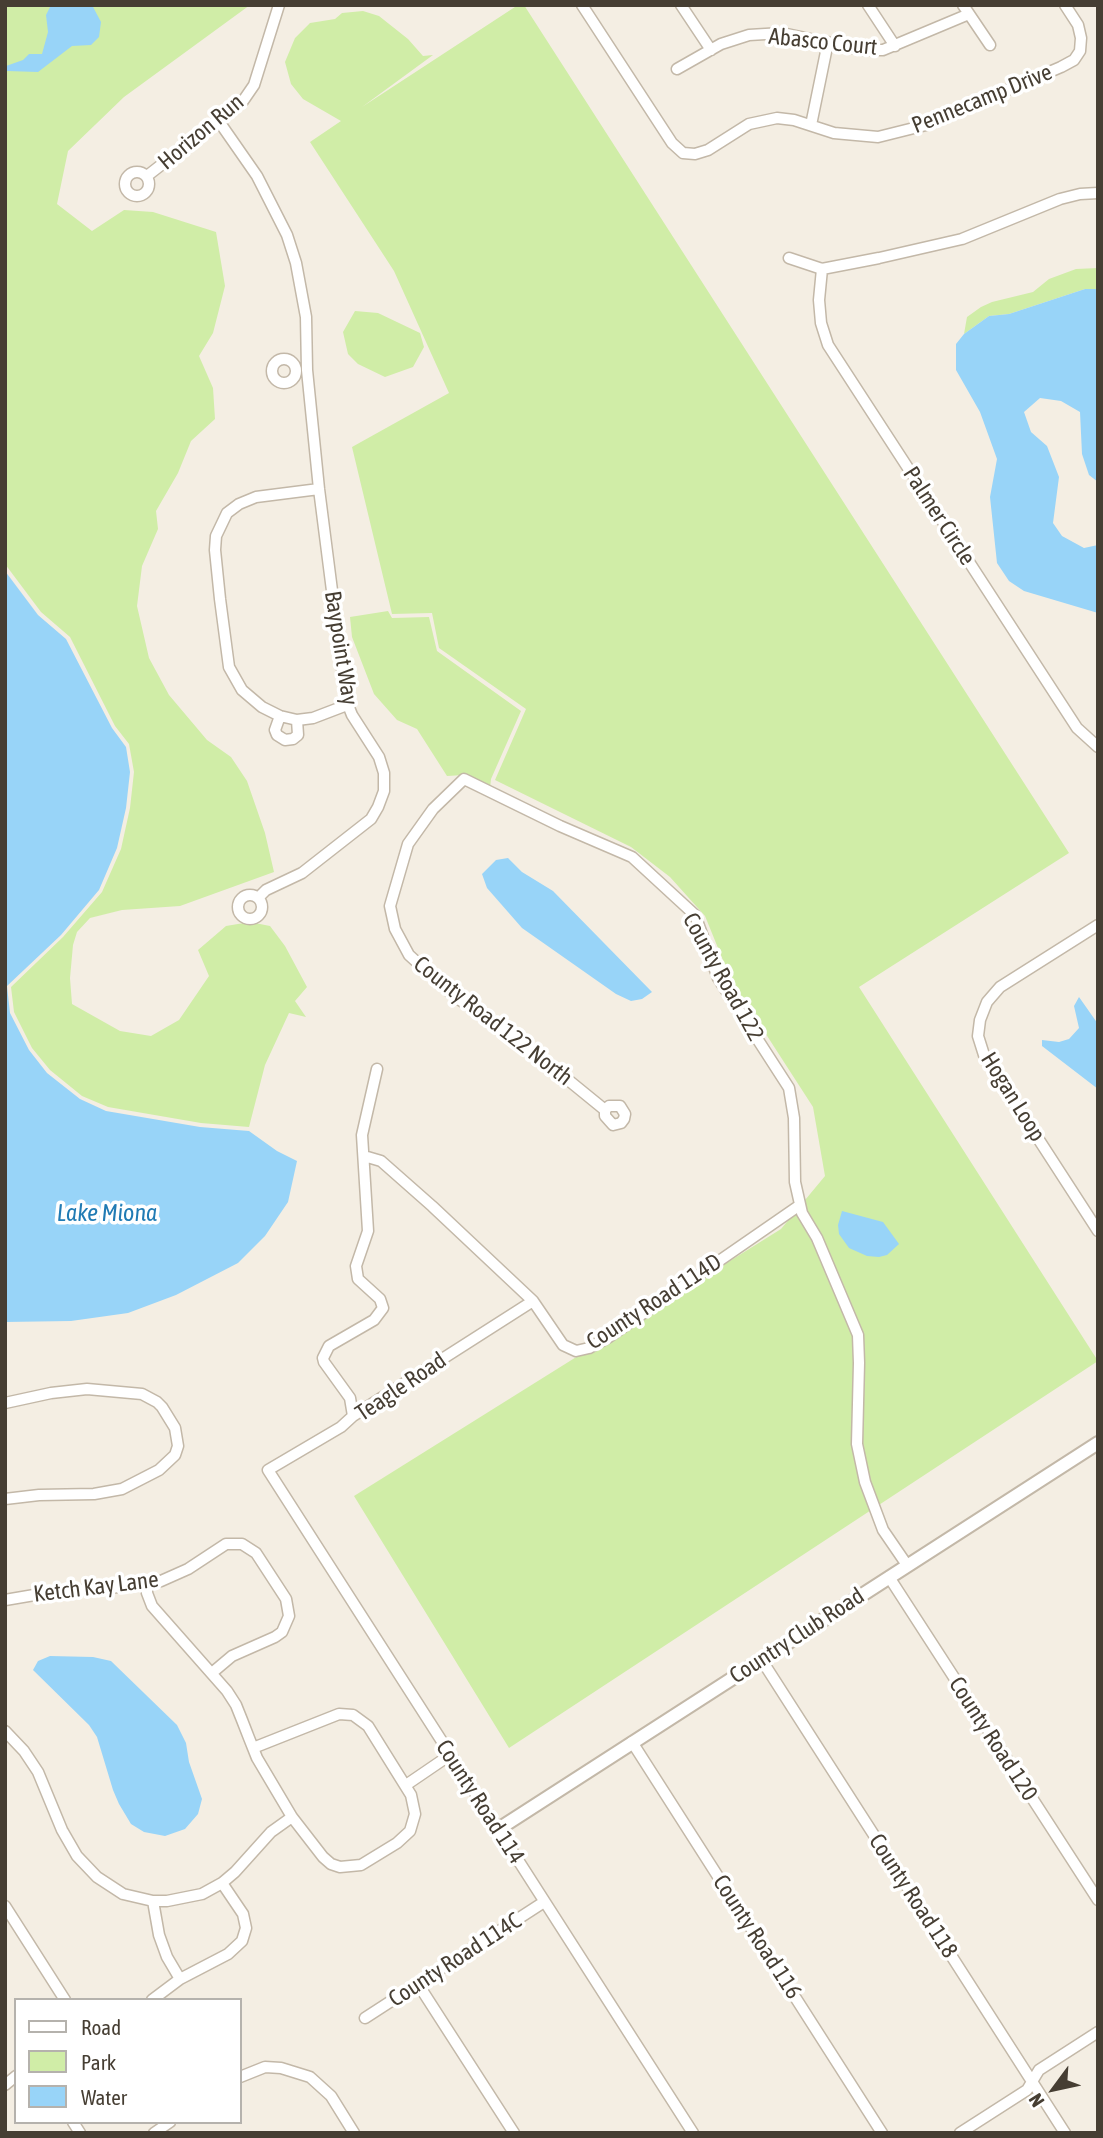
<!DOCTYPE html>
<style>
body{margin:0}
#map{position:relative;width:1103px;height:2138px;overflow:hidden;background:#f4eee3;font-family:"Asap Condensed",sans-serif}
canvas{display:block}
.frame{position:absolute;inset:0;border:7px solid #463e33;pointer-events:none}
.legend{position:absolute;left:14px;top:1998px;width:228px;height:126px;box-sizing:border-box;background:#fff;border:2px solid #b5b2ad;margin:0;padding:9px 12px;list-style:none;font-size:21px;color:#463e33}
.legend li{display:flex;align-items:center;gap:14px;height:35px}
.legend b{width:35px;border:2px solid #b5b2ad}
.north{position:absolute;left:1019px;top:2054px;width:70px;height:70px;-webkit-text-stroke:5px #fff;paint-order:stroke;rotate:237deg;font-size:19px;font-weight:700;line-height:28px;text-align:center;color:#463e33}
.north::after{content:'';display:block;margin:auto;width:24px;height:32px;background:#463e33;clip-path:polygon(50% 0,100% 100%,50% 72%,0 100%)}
</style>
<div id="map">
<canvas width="1103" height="2138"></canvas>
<div class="frame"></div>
<ul class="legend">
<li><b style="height:9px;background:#fff"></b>Road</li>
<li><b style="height:19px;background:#d0eda7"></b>Park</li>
<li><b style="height:19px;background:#98d4f8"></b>Water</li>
</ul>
<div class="north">N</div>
</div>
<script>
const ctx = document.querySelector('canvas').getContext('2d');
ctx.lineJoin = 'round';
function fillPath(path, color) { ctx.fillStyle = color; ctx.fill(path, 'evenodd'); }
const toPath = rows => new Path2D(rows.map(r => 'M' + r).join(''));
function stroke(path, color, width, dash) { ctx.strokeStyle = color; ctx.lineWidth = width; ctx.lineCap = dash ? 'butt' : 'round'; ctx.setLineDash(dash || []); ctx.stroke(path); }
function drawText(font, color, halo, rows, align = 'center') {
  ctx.font = font + ' "Asap Condensed",sans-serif'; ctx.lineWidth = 7; ctx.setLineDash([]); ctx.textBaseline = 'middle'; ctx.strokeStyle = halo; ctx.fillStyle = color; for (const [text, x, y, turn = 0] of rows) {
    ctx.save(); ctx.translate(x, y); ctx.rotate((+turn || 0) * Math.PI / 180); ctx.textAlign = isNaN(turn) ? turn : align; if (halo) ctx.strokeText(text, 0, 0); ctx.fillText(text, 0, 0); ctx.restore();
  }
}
const green = toPath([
 [5,5,250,5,124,97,68,151,57,204,92,231,124,210,153,212,216,232,225,286,213,333,199,356,213,388,215,419,191,441,178,473,156,511,158,529,142,566,137,606,149,658,169,695,207,740,231,757,247,781,265,833,274,872,180,906,122,910,90,918,77,932,73,945,70,978,72,1004,120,1031,151,1036,179,1020,209,976,198,950,226,926,250,922,270,926,285,946,307,987,295,1001,306,1017,289,1013,265,1065,249,1127,201,1123,108,1107,82,1096,50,1070,32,1048,14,1012,11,987,63,937,102,892,121,849,130,808,134,772,129,744,115,726,70,637,41,612,5,564],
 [518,5,524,5,1069,853,859,987,1098,1361,509,1748,354,1496,781,1229,825,1176,813,1107,731,980,705,916,670,877,631,847,495,780,526,709,439,648,432,613,392,614,352,447,449,393,394,271,310,142,341,121,303,99,291,84,285,62,295,38,310,23,335,19,342,13,363,11,379,16,408,39,423,56,433,55,362,107],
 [1098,268,1098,289,1085,289,1009,314,989,316,964,334,967,317,981,307,992,302,1033,292,1049,279,1076,269],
 [355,311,378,313,420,333,424,347,413,367,385,377,358,364,348,354,343,332],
 [388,611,392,618,429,617,437,651,521,711,491,779,490,788,464,775,447,776,417,729,397,720,374,694,352,637,350,617]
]);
const water = toPath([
 [51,5,92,5,101,22,99,37,91,45,72,46,38,72,7,71,6,66,23,60,29,54,42,54,48,32,46,15],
 [1085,289,1098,289,1098,482,1089,475,1082,454,1080,412,1061,401,1040,398,1024,412,1031,432,1047,446,1059,477,1053,523,1062,536,1084,548,1098,545,1098,613,1024,591,1009,581,997,563,990,497,997,459,980,412,956,370,956,344,964,334,989,316,1009,314],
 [5,571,38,615,66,639,112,728,126,747,130,772,126,808,117,848,99,890,61,935,7,986,10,1013,29,1050,47,1073,80,1099,106,1111,200,1127,249,1131,277,1151,297,1161,288,1202,265,1236,238,1263,176,1295,128,1313,71,1321,5,1322],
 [508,858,522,872,553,891,652,992,642,999,631,1001,616,994,522,928,487,888,482,874,496,860],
 [1079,997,1098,1024,1098,1089,1042,1046,1042,1040,1059,1042,1069,1039,1079,1028,1074,1006],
 [842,1211,883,1222,899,1244,887,1255,879,1257,867,1256,849,1248,839,1234,838,1225],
 [50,1656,93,1657,111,1661,177,1725,186,1743,189,1762,202,1799,198,1814,185,1829,165,1836,144,1832,131,1824,119,1804,113,1790,97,1737,89,1725,33,1670,38,1661]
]);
const minor = toPath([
 [582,5,672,143,683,153,695,154,708,150,749,124,777,118,794,120,834,133,878,137,926,125,1061,67,1074,60,1080,51,1081,38,1078,25,1065,5],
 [681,5,711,50],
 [868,5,895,46],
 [963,5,990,45],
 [677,69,721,44,749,35,782,33,862,50,883,50,969,14],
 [218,120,257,176,287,235,296,263,306,317,307,370,319,489,346,700,352,715,379,757,384,773,384,791,378,807,371,819,302,873,266,890,258,898],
 [811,125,828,42],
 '125 184a12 12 0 1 1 24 0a12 12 0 1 1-24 0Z',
 [147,176,243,101,254,85,279,5],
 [789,258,822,269,879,258,962,239,1060,199,1080,194,1098,193],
 [822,269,819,300,821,323,828,345,1077,728,1098,747],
 '272 371a12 12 0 1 1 24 0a12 12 0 1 1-24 0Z',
 [319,489,256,497,239,504,227,513,216,536,215,550,220,599,229,667,242,690,262,707,280,716,297,720,313,718,347,705],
 [280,716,275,730,277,735,285,740,293,739,298,735,297,720],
 '238 907a12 12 0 1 1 24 0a12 12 0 1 1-24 0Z',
 [1098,925,1000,987,987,1002,980,1020,978,1036,984,1055,1098,1231],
 [605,1110,609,1106,620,1106,625,1114,624,1119,621,1123,613,1125,605,1116,605,1110,513,1035,454,996,409,955,395,929,390,906,408,844,433,809,464,779,560,826,632,857,695,915,718,978,789,1088,794,1118,795,1182,802,1213,817,1238,858,1335,859,1363,857,1444,865,1482,883,1530,907,1565],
 [364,1156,381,1161,432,1206,533,1301,563,1345,576,1351,589,1348,609,1337,800,1205],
 [533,1301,353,1416,341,1427,268,1470,693,2133],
 [5,1403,51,1393,87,1389,142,1394,157,1402,162,1407,175,1428,178,1446,175,1455,159,1470,122,1489,94,1494,39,1495,5,1499],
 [353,1416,350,1398,324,1362,323,1358,329,1346,374,1320,383,1308,380,1299,358,1279,356,1266,368,1231,362,1135,377,1069],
 [889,1577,1098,1900],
 [147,1584,147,1593,152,1606,227,1691,236,1705,242,1720,249,1738,257,1758,292,1817,323,1857,331,1864,340,1867,361,1865,397,1843,410,1831,415,1814,411,1795,368,1726,353,1715,339,1714,253,1748],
 [5,1600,46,1593,132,1586,161,1581,188,1569,226,1544,242,1544,256,1553,286,1599,289,1616,282,1632,275,1637,232,1656,213,1672],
 [761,1659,1065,2133],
 [5,1731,24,1751,38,1772,62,1830,77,1856,97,1877,123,1894,153,1901,167,1901,202,1894,222,1883,235,1872,271,1832,292,1817],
 [632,1742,882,2133],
 [406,1785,450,1755],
 [153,1901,159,1935,167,1957,180,1979],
 [5,1906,65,2000],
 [418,1984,514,2133],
 [152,2000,180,1979,228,1954,242,1941,246,1928,243,1914,222,1883],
 [365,2018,544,1902],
 [240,2077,265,2067,281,2068,310,2077,331,2096,354,2133],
 [5,2085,16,2076],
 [73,2122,80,2133],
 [154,2133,170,2122],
 [960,2133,1027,2090,1039,2070,1098,2032]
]);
const tertiary = toPath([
 [497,1830,1098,1443]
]);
const streetNames = [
 ["Abasco Court",823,42,6],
 ["Pennecamp Drive",982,99,-22],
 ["Horizon Run",201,132,-40],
 ["Palmer Circle",939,516,57],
 ["Baypoint Way",341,648,81],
 ["County Road 122",723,977,61],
 ["County Road 122 North",493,1021,38],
 ["Hogan Loop",1013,1097,58],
 ["County Road 114D",654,1302,-33],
 ["Teagle Road",401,1387,-34],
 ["Ketch Kay Lane",96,1587,-7],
 ["Country Club Road",797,1636,-33],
 ["County Road 120",993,1739,57],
 ["County Road 114",480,1802,57],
 ["County Road 118",913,1896,57],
 ["County Road 116",757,1937,57],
 ["County Road 114C",455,1960,-33]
];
const waterNames = [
 ["Lake Miona",107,1213]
];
fillPath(green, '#d0eda7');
fillPath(water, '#98d4f8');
stroke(minor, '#c3b8a8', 13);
stroke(tertiary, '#c3b8a8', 16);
stroke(minor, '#fff', 10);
stroke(tertiary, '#fff', 12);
drawText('23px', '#463e33', '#fff', streetNames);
drawText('italic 24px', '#207bb4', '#fff', waterNames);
</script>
